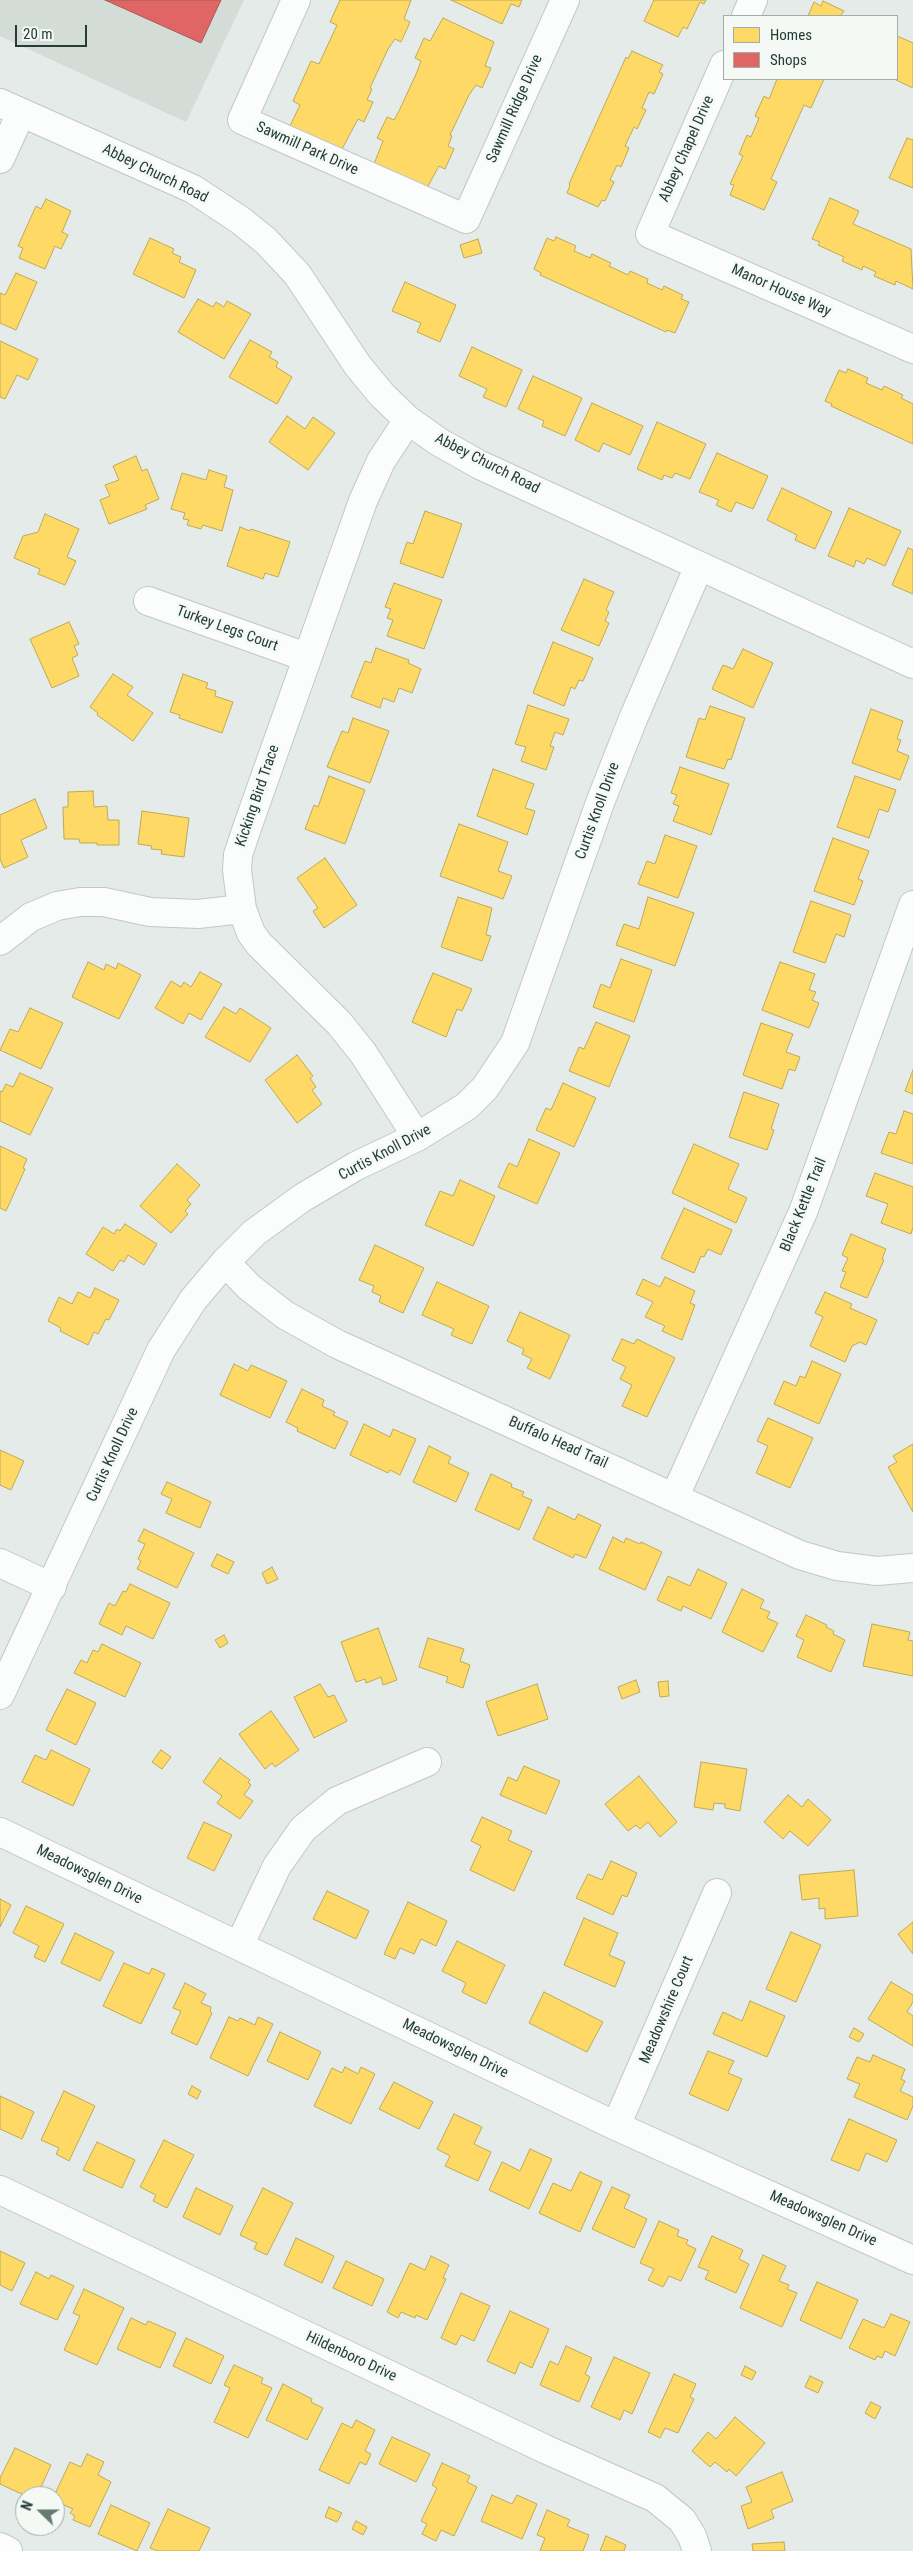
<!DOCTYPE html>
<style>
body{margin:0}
#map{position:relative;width:913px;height:2551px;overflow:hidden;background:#e5ebe8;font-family:"Roboto Condensed",sans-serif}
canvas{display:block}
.legend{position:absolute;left:723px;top:15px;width:175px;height:65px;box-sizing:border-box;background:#f4f9f6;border:1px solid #a1aea8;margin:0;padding:6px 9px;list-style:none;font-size:15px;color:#243d34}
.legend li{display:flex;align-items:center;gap:10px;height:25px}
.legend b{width:25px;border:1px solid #a1aea8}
.north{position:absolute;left:15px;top:2486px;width:50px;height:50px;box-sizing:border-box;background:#f4f9f6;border:1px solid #a1aea8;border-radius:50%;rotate:292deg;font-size:14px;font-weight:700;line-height:20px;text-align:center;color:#243d34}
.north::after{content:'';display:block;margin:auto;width:18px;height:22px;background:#687a73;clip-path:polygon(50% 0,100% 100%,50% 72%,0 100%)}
.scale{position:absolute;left:15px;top:25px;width:72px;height:22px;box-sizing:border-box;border:2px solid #243d34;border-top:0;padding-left:6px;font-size:15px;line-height:18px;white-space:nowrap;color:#243d34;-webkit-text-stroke:4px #f4f9f6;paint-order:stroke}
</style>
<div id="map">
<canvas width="913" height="2551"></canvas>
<ul class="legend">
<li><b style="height:14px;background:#ffd966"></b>Homes</li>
<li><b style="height:14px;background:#e06666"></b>Shops</li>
</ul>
<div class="north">N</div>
<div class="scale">20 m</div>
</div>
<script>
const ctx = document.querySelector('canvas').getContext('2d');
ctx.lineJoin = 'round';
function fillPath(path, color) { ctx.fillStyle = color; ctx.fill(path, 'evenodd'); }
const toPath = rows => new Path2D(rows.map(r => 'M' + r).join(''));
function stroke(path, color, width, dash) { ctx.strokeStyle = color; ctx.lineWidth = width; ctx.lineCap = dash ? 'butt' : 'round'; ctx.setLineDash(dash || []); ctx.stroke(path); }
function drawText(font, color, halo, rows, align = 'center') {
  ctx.font = font + ' "Roboto Condensed",sans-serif'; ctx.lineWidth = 5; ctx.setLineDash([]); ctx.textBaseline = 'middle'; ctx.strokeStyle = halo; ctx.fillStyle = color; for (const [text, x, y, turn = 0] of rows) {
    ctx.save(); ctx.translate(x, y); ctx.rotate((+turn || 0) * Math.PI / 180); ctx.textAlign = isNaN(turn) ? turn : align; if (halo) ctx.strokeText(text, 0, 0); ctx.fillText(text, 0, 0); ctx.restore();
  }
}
const built = toPath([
 [0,0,244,0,186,122,0,36]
]);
const homes = toPath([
 [340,0,411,0,404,19,410,22,401,42,395,39,388,49,370,88,372,89,367,100,373,102,364,122,358,119,342,149,290,126,300,105,293,101,311,61,319,64,337,25,330,22,340,0],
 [451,0,522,0,519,7,511,4,502,24,451,0],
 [654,0,706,0,704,4,700,2,687,29,683,27,678,37,644,21,654,0],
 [823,1,844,11,841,15,844,16,808,16,814,2,821,6,823,1],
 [443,18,494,42,485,66,491,68,482,88,476,85,469,95,450,135,452,136,448,146,454,149,445,169,439,166,427,188,374,164,383,141,377,138,387,117,394,120,399,111,417,72,421,61,415,58,424,38,430,41,443,18],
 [897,36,913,43,913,88,894,79,897,79,897,36],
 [632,51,663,65,659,72,663,74,654,94,649,92,642,108,646,110,637,129,634,127,625,146,629,148,621,167,617,165,610,180,614,182,605,201,602,200,598,207,567,193,570,185,569,184,626,57,628,59,632,51],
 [777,79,824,79,811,108,804,105,771,179,777,182,764,210,730,195,734,185,730,184,743,156,739,154,747,135,751,137,759,118,755,116,764,96,769,99,777,79],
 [907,138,913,140,913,188,889,178,907,138],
 [830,198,859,211,853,224,911,249,913,289,896,281,895,285,874,276,876,272,863,266,862,270,842,261,844,257,818,245,820,242,812,239,830,198],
 [46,199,71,211,62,232,68,235,61,249,55,246,45,269,19,258,23,248,18,246,36,206,41,209,46,199],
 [556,237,576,246,574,251,590,258,592,254,611,263,609,266,628,275,630,271,648,279,647,283,662,290,664,286,683,295,681,299,689,302,675,333,667,330,666,332,540,275,541,273,534,269,547,238,554,241,556,237],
 [150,238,174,249,172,253,181,257,179,262,196,270,184,298,133,274,150,238],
 [478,239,482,253,464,258,460,245,478,239],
 [16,273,37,282,16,330,0,323,0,293,5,295,16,273],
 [405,282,456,305,440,342,417,332,421,323,392,311,405,282],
 [198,299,213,307,216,302,224,307,227,301,251,314,224,359,178,332,198,299],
 [250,340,272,352,269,357,278,362,276,367,292,377,277,404,229,377,250,340],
 [0,341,38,359,28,380,17,375,5,399,0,397,0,341],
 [472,347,522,370,506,407,483,397,487,389,459,376,472,347],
 [848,369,868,378,866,383,882,390,884,386,903,395,901,398,913,404,913,444,831,406,832,404,825,401,839,370,846,373,848,369],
 [533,376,582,398,565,436,542,426,544,421,518,409,533,376],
 [592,403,643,426,630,455,603,443,599,452,575,440,592,403],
 [287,416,305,429,313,417,335,433,308,470,269,442,287,416],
 [657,422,706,444,690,479,675,473,672,478,664,475,662,480,637,469,657,422],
 [717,453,768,476,753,509,736,502,731,512,716,505,719,500,699,492,717,453],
 [136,456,142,471,147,469,159,499,145,505,147,509,109,524,100,500,110,496,105,485,119,480,113,466,136,456],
 [209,470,227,476,224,487,233,490,222,531,203,525,201,529,187,525,189,520,183,519,185,513,171,509,182,473,206,480,209,470],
 [782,488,832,512,815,549,795,540,797,535,767,520,782,488],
 [849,508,901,531,885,566,867,558,864,564,856,560,854,567,828,556,849,508],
 [425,511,462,524,443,578,400,563,407,542,413,544,425,511],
 [45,514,79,529,67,557,76,561,65,585,38,574,40,569,14,558,23,536,38,532,45,514],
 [240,527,250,531,251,529,290,542,278,577,265,573,263,579,227,566,240,527],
 [908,548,913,550,913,594,892,585,908,548],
 [584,579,614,592,606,610,609,612,605,621,609,623,599,646,561,630,584,579],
 [394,583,442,600,424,649,387,636,393,620,387,618,391,609,385,607,394,583],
 [69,622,79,644,74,646,78,655,72,658,79,676,52,688,30,639,69,622],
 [553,642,593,658,583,681,579,680,575,689,571,687,564,706,533,693,553,642],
 [376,648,409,660,408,663,421,669,412,693,399,688,394,702,383,698,380,708,351,697,365,661,371,663,376,648],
 [743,649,773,663,753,708,712,689,723,665,733,669,743,649],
 [113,674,133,687,127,695,153,713,133,741,97,715,98,713,90,707,113,674],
 [183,674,208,683,206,688,216,691,215,696,233,702,222,733,179,718,180,715,170,712,183,674],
 [528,705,569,719,563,735,555,732,550,746,554,747,546,770,521,761,526,747,515,744,528,705],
 [710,706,745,718,731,760,728,759,724,769,686,757,699,718,705,720,710,706],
 [871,709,903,721,897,739,901,740,897,751,909,756,900,780,852,763,871,709],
 [353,718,389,731,370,783,327,767,342,731,348,733,353,718],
 [680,767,729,784,711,835,673,821,679,806,673,804,677,795,671,793,680,767],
 [493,769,534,784,525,808,535,811,527,835,477,816,493,769],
 [329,776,365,790,345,844,305,829,314,805,318,807,329,776],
 [855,776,896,790,888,812,879,809,869,838,837,827,855,776],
 [93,791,94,807,107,806,108,820,119,820,119,845,97,845,97,843,80,843,79,839,64,839,63,807,68,807,68,792,93,791],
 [35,799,47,828,21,840,28,857,4,868,0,859,0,815,35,799],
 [142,811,189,818,184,857,161,854,162,850,151,849,152,846,138,844,142,811],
 [459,824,508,842,498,871,512,876,503,899,440,876,459,824],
 [665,835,697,846,678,898,638,884,647,861,655,864,665,835],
 [833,838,869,851,858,879,863,881,854,905,814,891,833,838],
 [325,858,357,905,324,928,313,911,318,908,297,878,325,858],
 [458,897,492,908,486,935,491,936,482,961,441,947,458,897],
 [648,897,694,913,675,966,616,945,624,924,639,929,648,897],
 [811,901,851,915,844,937,836,934,825,963,793,952,811,901],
 [621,959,652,970,634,1022,593,1007,601,984,610,988,621,959],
 [88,962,104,970,106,964,116,969,118,963,141,975,119,1019,72,997,88,962],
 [780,962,815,974,809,990,816,992,812,1000,819,1003,809,1028,762,1010,780,962],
 [200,972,222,984,201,1020,189,1013,183,1024,155,1008,171,981,181,987,184,982,191,987,200,972],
 [433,973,472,989,462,1011,457,1009,446,1037,412,1022,433,973],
 [224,1007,236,1014,240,1008,271,1028,250,1062,205,1037,224,1007],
 [30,1008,63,1023,41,1069,0,1050,10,1029,18,1032,30,1008],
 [596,1022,630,1036,609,1087,569,1071,579,1047,584,1049,596,1022],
 [761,1023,793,1034,786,1052,800,1057,795,1071,789,1069,782,1089,743,1075,761,1023],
 [297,1055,313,1076,310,1078,316,1087,312,1090,322,1104,297,1123,265,1080,297,1055],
 [913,1070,913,1094,905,1091,913,1070],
 [20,1073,53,1088,30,1135,0,1121,0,1091,2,1092,6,1084,13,1087,20,1073],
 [563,1083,596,1098,574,1147,536,1130,546,1108,551,1110,563,1083],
 [744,1092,779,1104,771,1129,774,1130,767,1150,729,1137,744,1092],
 [904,1111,913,1114,913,1164,881,1153,889,1132,896,1134,904,1111],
 [529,1139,560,1153,537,1204,498,1187,509,1163,517,1167,529,1139],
 [694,1144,739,1164,728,1189,747,1198,736,1223,672,1193,694,1144],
 [0,1146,27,1159,23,1168,25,1169,6,1211,0,1208,0,1146],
 [177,1164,200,1185,187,1200,191,1204,185,1211,188,1214,171,1233,140,1206,177,1164],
 [875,1173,913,1187,913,1227,911,1234,881,1223,888,1204,866,1196,875,1173],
 [460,1180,495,1196,473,1246,425,1225,440,1191,453,1196,460,1180],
 [684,1208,732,1230,721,1255,708,1249,704,1257,701,1256,694,1273,661,1258,684,1208],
 [125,1224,157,1244,144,1265,128,1255,124,1262,120,1260,113,1271,86,1254,103,1227,114,1234,117,1229,120,1231,125,1224],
 [851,1234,886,1249,882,1259,884,1260,867,1298,840,1287,846,1272,842,1271,848,1258,842,1255,851,1234],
 [375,1245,424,1268,403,1313,379,1302,381,1296,372,1292,374,1286,359,1280,375,1245],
 [665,1277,695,1291,690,1303,695,1305,682,1340,662,1331,665,1326,645,1317,653,1302,636,1294,643,1279,660,1287,665,1277],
 [437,1282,489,1306,472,1344,451,1335,454,1329,422,1315,437,1282],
 [95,1288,119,1300,109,1320,106,1319,98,1334,94,1332,88,1345,60,1331,61,1328,48,1321,59,1297,72,1304,78,1292,90,1298,95,1288],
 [825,1292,852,1304,850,1308,877,1320,866,1345,860,1342,852,1346,845,1362,810,1346,823,1317,815,1313,825,1292],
 [520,1312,570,1335,550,1379,527,1368,532,1359,522,1354,524,1349,507,1341,520,1312],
 [622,1339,634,1344,637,1339,675,1358,647,1417,622,1406,632,1385,620,1379,626,1367,612,1360,622,1339],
 [812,1361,841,1374,819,1424,774,1404,784,1381,796,1386,800,1376,805,1378,812,1361],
 [234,1364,248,1371,251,1365,287,1381,270,1418,220,1395,234,1364],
 [302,1389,324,1400,322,1406,335,1412,333,1415,348,1422,335,1449,297,1431,298,1428,286,1422,302,1389],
 [768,1418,813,1438,790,1488,756,1473,768,1446,757,1441,768,1418],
 [364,1424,390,1437,393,1429,416,1439,400,1475,390,1470,388,1473,350,1455,364,1424],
 [913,1444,913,1512,888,1467,897,1462,893,1456,913,1444],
 [429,1446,451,1457,448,1463,469,1473,456,1502,413,1482,429,1446],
 [0,1450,24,1461,11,1490,0,1485,0,1450],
 [491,1474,512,1484,511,1487,524,1492,522,1496,532,1500,519,1530,475,1510,491,1474],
 [167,1482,211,1502,200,1528,166,1513,172,1499,161,1494,167,1482],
 [548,1507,575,1520,578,1514,601,1525,586,1558,575,1554,573,1558,533,1539,548,1507],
 [144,1529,194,1553,177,1588,137,1569,141,1561,138,1559,145,1544,138,1541,144,1529],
 [613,1537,624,1543,626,1538,640,1544,641,1542,662,1552,645,1590,599,1569,613,1537],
 [217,1554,234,1562,228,1574,211,1566,217,1554],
 [272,1567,278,1579,267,1584,262,1573,272,1567],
 [698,1569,727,1583,711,1619,683,1606,681,1611,657,1600,668,1576,690,1586,698,1569],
 [130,1584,170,1603,153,1639,126,1626,122,1635,99,1624,109,1603,115,1606,123,1591,126,1592,130,1584],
 [742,1589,764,1600,760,1608,770,1612,767,1618,778,1623,763,1652,722,1632,742,1589],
 [806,1615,827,1625,826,1627,834,1631,833,1634,845,1640,831,1672,797,1657,804,1640,796,1636,806,1615],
 [872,1624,910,1632,908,1640,913,1641,913,1676,863,1666,872,1624],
 [378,1628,397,1680,383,1685,381,1677,366,1683,365,1679,356,1682,341,1642,378,1628],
 [224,1635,228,1643,220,1648,215,1640,224,1635],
 [428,1638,464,1649,460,1661,470,1665,463,1688,446,1682,448,1677,419,1667,428,1638],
 [102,1644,141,1663,125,1697,74,1673,81,1660,87,1663,93,1650,98,1652,102,1644],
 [636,1680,640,1692,622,1699,618,1687,636,1680],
 [668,1681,669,1696,660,1697,658,1682,668,1681],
 [320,1684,328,1697,334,1695,347,1721,314,1738,294,1697,320,1684],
 [537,1684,548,1719,498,1736,486,1702,537,1684],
 [67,1689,96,1703,76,1745,46,1730,67,1689],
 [271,1711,299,1750,275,1767,272,1763,265,1769,239,1734,271,1711],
 [51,1750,90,1769,73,1806,22,1782,35,1755,46,1760,51,1750],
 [161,1750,171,1757,162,1769,152,1762,161,1750],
 [220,1758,250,1780,248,1782,251,1785,244,1795,253,1801,240,1819,217,1803,222,1796,203,1782,220,1758],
 [701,1762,747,1769,740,1811,725,1808,725,1804,714,1803,713,1810,694,1807,701,1762],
 [524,1766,560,1781,546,1814,500,1795,508,1777,517,1781,524,1766],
 [639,1776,677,1822,660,1837,648,1822,640,1829,636,1825,628,1831,605,1804,639,1776],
 [788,1795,802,1807,808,1799,831,1820,808,1846,790,1831,783,1839,764,1822,788,1795],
 [482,1817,512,1831,508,1840,532,1851,514,1891,470,1870,481,1846,471,1841,482,1817],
 [204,1822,232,1835,214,1871,187,1858,204,1822],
 [611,1861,637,1873,627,1897,622,1895,613,1915,576,1898,588,1874,602,1880,611,1861],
 [854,1870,858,1916,825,1919,825,1908,819,1909,819,1898,802,1900,799,1875,854,1870],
 [327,1891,369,1911,356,1939,313,1919,327,1891],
 [0,1899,11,1905,0,1927,0,1899],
 [408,1902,447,1921,436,1946,421,1939,414,1954,400,1948,395,1959,384,1954,408,1902],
 [26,1906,64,1924,45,1962,34,1957,39,1946,13,1933,26,1906],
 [584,1918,618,1933,609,1955,625,1962,615,1987,564,1965,584,1918],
 [913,1922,913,1954,898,1934,913,1922],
 [791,1932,821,1945,796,2002,766,1989,791,1932],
 [75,1933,114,1952,100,1981,61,1963,75,1933],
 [457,1941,505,1965,486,2004,462,1992,466,1983,442,1971,457,1941],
 [124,1963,149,1974,152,1968,165,1974,141,2024,103,2006,124,1963],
 [891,1982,913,1995,913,2002,907,2012,913,2016,913,2046,868,2019,891,1982],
 [185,1983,206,1994,201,2003,211,2007,210,2011,212,2013,197,2045,171,2033,181,2011,173,2008,185,1983],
 [544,1992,603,2022,587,2052,529,2023,544,1992],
 [750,2001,785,2016,767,2057,713,2034,723,2012,742,2021,750,2001],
 [229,2017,238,2021,240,2018,255,2025,258,2017,273,2024,248,2076,210,2058,229,2017],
 [854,2028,864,2034,859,2042,849,2037,854,2028],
 [280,2032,321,2052,308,2080,267,2061,280,2032],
 [708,2051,734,2061,728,2073,742,2079,728,2111,689,2094,708,2051],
 [873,2055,905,2069,901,2079,905,2081,900,2091,913,2097,913,2106,907,2120,854,2097,860,2084,847,2079,857,2057,870,2062,873,2055],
 [345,2067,358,2074,361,2067,375,2074,351,2124,314,2106,332,2068,342,2073,345,2067],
 [394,2082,433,2102,419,2129,379,2109,394,2082],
 [192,2086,201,2091,197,2099,188,2094,192,2086],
 [64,2091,95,2106,69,2161,56,2154,59,2148,41,2140,64,2091],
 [0,2096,34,2112,22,2139,0,2129,0,2096],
 [454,2114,482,2127,474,2144,491,2152,478,2181,445,2166,450,2156,437,2149,454,2114],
 [849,2119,897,2140,887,2162,866,2153,859,2171,831,2160,849,2119],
 [164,2140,194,2155,167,2208,153,2201,156,2195,140,2187,164,2140],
 [97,2142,135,2160,122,2188,83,2170,97,2142],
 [530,2149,552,2159,529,2209,489,2190,502,2162,520,2171,530,2149],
 [580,2172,602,2182,580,2232,539,2213,553,2183,571,2191,580,2172],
 [612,2187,630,2195,624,2208,647,2219,634,2248,592,2229,612,2187],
 [196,2188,233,2206,220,2235,183,2217,196,2188],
 [263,2188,293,2203,267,2255,254,2249,257,2243,240,2235,263,2188],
 [659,2221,679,2230,677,2236,688,2240,686,2244,696,2249,681,2281,669,2276,663,2287,648,2280,654,2269,640,2263,659,2221],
 [712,2236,743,2250,739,2259,749,2264,736,2293,705,2279,709,2271,698,2267,712,2236],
 [296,2238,334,2256,322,2283,284,2265,296,2238],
 [0,2251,25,2263,12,2291,0,2285,0,2251],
 [763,2255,786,2266,779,2281,789,2285,787,2289,797,2293,782,2327,740,2308,763,2255],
 [431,2256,449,2265,443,2278,446,2279,427,2320,416,2315,415,2318,401,2312,398,2318,387,2312,410,2263,425,2270,431,2256],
 [346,2261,384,2279,372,2306,333,2288,346,2261],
 [36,2272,49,2279,51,2275,74,2286,57,2320,20,2304,36,2272],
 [817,2282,858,2300,841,2339,800,2320,817,2282],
 [84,2289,124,2308,97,2365,64,2350,80,2316,73,2313,84,2289],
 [461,2293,490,2306,474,2341,461,2335,456,2345,441,2338,461,2293],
 [510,2311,549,2329,532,2368,520,2362,515,2374,487,2361,510,2311],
 [891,2314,910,2322,895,2356,885,2351,882,2358,877,2356,875,2360,849,2348,863,2319,884,2328,891,2314],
 [131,2318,146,2325,148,2321,176,2333,160,2368,117,2349,131,2318],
 [186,2338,224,2356,211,2384,173,2366,186,2338],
 [566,2346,592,2358,585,2374,590,2377,579,2402,540,2385,550,2361,558,2365,566,2346],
 [614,2357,650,2373,632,2414,624,2410,620,2420,591,2407,614,2357],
 [234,2365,263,2378,261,2383,272,2388,248,2438,214,2422,230,2388,224,2385,234,2365],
 [745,2366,756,2372,752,2380,741,2375,745,2366],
 [674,2374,696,2384,690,2397,694,2399,678,2433,665,2428,660,2438,648,2432,674,2374],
 [810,2376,823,2382,818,2393,805,2387,810,2376],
 [283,2384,312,2399,311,2402,323,2408,307,2440,266,2420,283,2384],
 [871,2402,881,2407,875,2419,865,2413,871,2402],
 [735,2417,765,2443,736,2476,729,2469,727,2472,715,2462,710,2467,692,2451,708,2432,716,2439,735,2417],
 [356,2420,375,2430,365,2451,371,2454,366,2465,360,2462,349,2484,319,2470,342,2423,352,2428,356,2420],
 [392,2437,430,2454,416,2482,379,2464,392,2437],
 [15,2448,51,2465,37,2496,26,2496,0,2484,0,2478,15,2448],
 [87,2454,104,2462,98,2475,111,2482,90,2527,73,2520,75,2516,70,2513,73,2509,55,2501,54,2496,70,2462,81,2467,87,2454],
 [442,2463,470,2476,467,2482,477,2487,454,2536,441,2530,436,2541,422,2534,427,2524,421,2521,437,2488,432,2485,442,2463],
 [782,2472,793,2501,771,2510,774,2518,748,2529,741,2506,752,2502,746,2487,782,2472],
 [492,2495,512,2504,517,2495,537,2504,522,2539,481,2521,492,2495],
 [111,2505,150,2523,137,2551,98,2534,111,2505],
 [329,2507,342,2513,337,2522,325,2517,329,2507],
 [168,2509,210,2528,199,2551,158,2551,150,2548,168,2509],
 [547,2510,570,2520,567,2526,589,2535,583,2551,540,2551,545,2538,537,2535,547,2510],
 [356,2521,367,2527,363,2535,352,2529,356,2521],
 [606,2536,626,2545,624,2551,600,2551,606,2536],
 [784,2542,785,2551,753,2551,752,2544,784,2542]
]);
const shops = toPath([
 [105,0,221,0,201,43,105,0]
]);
const minor = toPath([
 [296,0,242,120,466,219,565,0],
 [746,16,753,0],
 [724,65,650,234,913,349],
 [0,103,193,189,240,220,266,241,297,274,358,366,382,395,408,420,439,442,480,465,913,664],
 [0,159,21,113],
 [408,420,381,461,363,501,248,825,238,855,237,870,242,909,251,933,259,944,339,1023,363,1053,417,1137],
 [148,601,306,657],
 [0,941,31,917,57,906,80,902,104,902,150,912,198,914,242,909],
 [225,1262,249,1287,285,1315,337,1344,800,1555,837,1566,877,1571,913,1568],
 [675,1496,803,1212,913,905],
 [0,1563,52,1587],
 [0,1695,161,1350,193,1300,225,1262,254,1233,302,1198,356,1166,417,1137,467,1106,485,1088,515,1043,601,800,633,719,699,566],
 [0,1832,616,2126,913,2260],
 [239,1946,277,1866,303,1829,337,1801,427,1762],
 [616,2126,717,1893],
 [0,2190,545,2449,655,2498,682,2520,692,2536,697,2551],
 [0,2547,8,2551]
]);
const streetNames = [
 ["Sawmill Ridge Drive",515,109,-66],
 ["Sawmill Park Drive",307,149,24],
 ["Abbey Chapel Drive",687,149,-66],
 ["Abbey Church Road",155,174,26],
 ["Manor House Way",781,291,24],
 ["Abbey Church Road",487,464,27],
 ["Turkey Legs Court",227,629,20],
 ["Kicking Bird Trace",258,796,-71],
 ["Curtis Knoll Drive",598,811,-70],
 ["Curtis Knoll Drive",385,1153,-28],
 ["Black Kettle Trail",804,1205,-68],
 ["Buffalo Head Trail",558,1443,24],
 ["Curtis Knoll Drive",113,1455,-65],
 ["Meadowsglen Drive",89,1875,26],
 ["Meadowshire Court",667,2010,-67],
 ["Meadowsglen Drive",455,2049,26],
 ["Meadowsglen Drive",823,2219,24],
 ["Hildenboro Drive",351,2357,25]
];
fillPath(built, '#d4dcd7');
fillPath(homes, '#ffd966');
stroke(homes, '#bdaa57', 1);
fillPath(shops, '#e06666');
stroke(shops, '#a85a57', 1);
stroke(minor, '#c2c8c5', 30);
stroke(minor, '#fbfcfc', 28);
drawText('15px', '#243d34', '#f4f9f6', streetNames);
</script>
